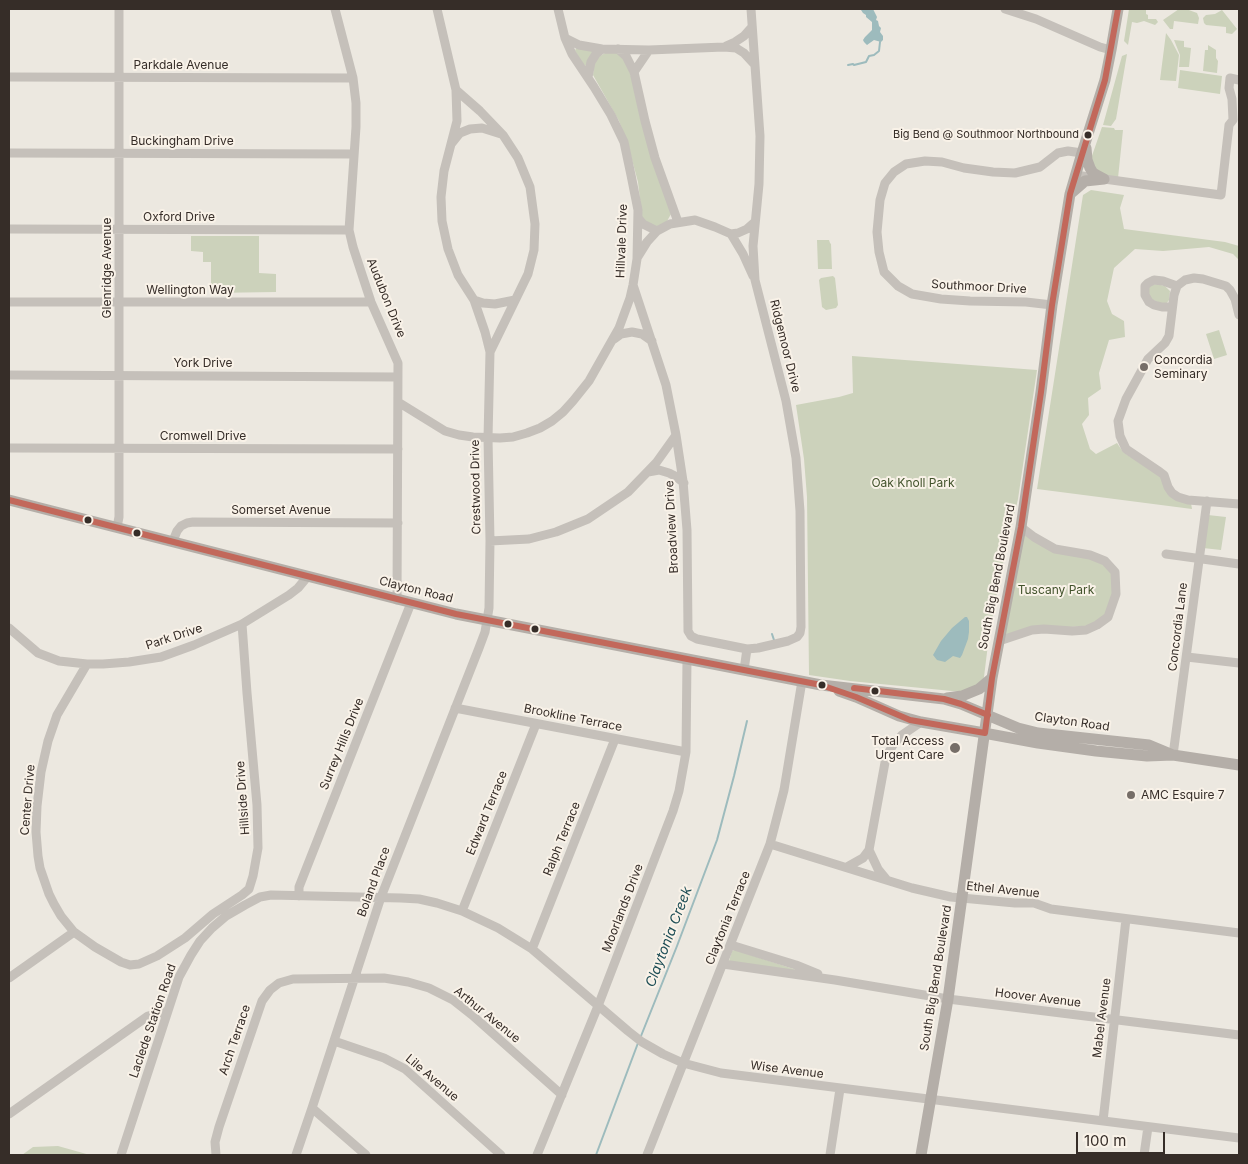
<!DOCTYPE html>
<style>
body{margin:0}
#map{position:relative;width:1248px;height:1164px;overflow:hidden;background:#ece8e0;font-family:Inter,sans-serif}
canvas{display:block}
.frame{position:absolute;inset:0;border:10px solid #362d28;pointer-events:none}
.scale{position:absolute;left:1076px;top:1132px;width:89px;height:22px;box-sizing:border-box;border:2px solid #362d28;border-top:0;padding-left:6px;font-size:15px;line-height:18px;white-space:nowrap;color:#362d28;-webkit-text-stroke:4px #f9f2e8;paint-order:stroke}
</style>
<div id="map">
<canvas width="1248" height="1164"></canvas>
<div class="frame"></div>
<div class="scale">100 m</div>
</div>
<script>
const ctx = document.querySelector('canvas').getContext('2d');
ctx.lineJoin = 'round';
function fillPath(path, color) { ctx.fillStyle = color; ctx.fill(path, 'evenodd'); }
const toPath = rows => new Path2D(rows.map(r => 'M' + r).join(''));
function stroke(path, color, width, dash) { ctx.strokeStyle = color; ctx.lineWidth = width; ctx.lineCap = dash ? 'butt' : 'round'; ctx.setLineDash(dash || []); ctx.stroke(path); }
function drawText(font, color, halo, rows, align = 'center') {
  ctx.font = font + ' Inter,sans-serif'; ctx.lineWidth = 4; ctx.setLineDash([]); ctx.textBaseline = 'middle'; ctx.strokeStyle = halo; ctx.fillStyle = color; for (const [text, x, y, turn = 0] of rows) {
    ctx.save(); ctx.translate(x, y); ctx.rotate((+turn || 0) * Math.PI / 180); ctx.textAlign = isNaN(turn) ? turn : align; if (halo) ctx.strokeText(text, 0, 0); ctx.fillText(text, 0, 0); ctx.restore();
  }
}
const green = toPath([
 [1129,9,1146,9,1146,14,1148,15,1148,19,1156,19,1158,22,1155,25,1144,21,1137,23,1132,22,1128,45,1124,41],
 [1179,9,1186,9,1197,13,1199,18,1198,24,1174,21,1173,29,1170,29,1163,20],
 [1222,10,1237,29,1232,34,1226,33,1226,27,1206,25,1204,23,1203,18,1206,15,1215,14],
 [1166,33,1171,40,1179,55,1176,81,1160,80],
 [1174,40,1184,41,1184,47,1191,48,1189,67,1179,67,1180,55],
 [1208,45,1216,50,1216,58,1218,61,1217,73,1203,71,1205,50,1208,50],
 [576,48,594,51,587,67,583,64,575,51],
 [615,52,626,59,671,214,666,223,658,226,654,227,647,225,642,217,638,182,628,145,619,121,593,75,594,66,597,58,605,53],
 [1127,54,1116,119,1111,126,1103,125,1122,56],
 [1180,70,1222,76,1220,94,1178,88],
 [1102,127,1114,128,1115,130,1123,130,1118,178,1086,173],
 [1091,190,1124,195,1120,208,1124,229,1225,242,1239,246,1239,260,1233,254,1209,247,1163,251,1135,249,1114,268,1107,301,1112,314,1124,321,1125,337,1109,340,1099,373,1101,389,1088,398,1089,415,1082,424,1090,449,1096,454,1117,443,1123,452,1159,475,1163,481,1169,496,1191,503,1192,509,1037,489,1083,195],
 [191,236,259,236,259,273,276,274,276,292,211,293,211,262,203,262,203,252,191,251],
 [817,240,829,240,830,243,831,244,832,269,818,269],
 [833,276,835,278,838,305,836,308,826,310,822,307,819,280,821,278],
 [1157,284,1165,286,1170,291,1169,300,1166,304,1162,304,1151,299,1149,296,1148,287,1150,285],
 [1219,330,1227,355,1214,359,1206,334],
 [852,356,1037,370,1018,499,1001,573,989,636,984,677,983,682,962,692,850,681,809,675,807,497,804,459,796,405,839,397,853,393],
 [1208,515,1226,517,1221,550,1203,548],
 [1021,527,1052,547,1090,555,1115,572,1116,594,1108,617,1097,625,1044,629,999,641],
 [734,950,738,951,797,970,797,972,729,961,732,951],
 [58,1146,90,1155,22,1155,33,1147]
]);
const water = toPath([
 [855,9,873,9,877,17,876,20,878,21,879,26,881,28,880,32,883,36,883,40,881,42,874,40,867,45,864,42,863,40,865,37,872,30,872,22,866,17,866,15,863,13,861,10],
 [965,617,967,617,969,621,969,632,968,639,962,655,960,658,953,656,945,662,937,660,933,655,941,641,952,628]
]);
const stream = toPath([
 [848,65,853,64,854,65,866,62,869,56,874,55,879,51,880,42],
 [772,634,774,640],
 [641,1036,677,946,717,840,734,776,747,721],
 [596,1155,638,1043]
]);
const minor = toPath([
 [335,9,353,78,356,103,356,127,349,230,353,247,371,302,398,363,397,600],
 [1005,9,1036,19,1100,47,1111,50],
 [565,38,579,45,602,49,649,50,724,47,736,48,744,53,755,65],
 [726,46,735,42,744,36,752,27],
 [618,49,626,56,634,72,645,121,655,158,678,222],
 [634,72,649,50],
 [9,77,353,78],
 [588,77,591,62,596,54,602,49],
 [456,90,480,111,503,135,518,158,530,187,535,224,534,250,528,274,490,352],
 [452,143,460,133,470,129,482,128,501,134],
 [9,153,354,154],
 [1075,175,1221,195,1229,125,1233,120,1232,99,1229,88,1230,78,1239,80],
 [638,218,643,224,657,231],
 [9,229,349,230],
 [731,234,738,233,747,229,755,222],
 [637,258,647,242,657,231,670,224,695,220,715,227,731,234,743,254,753,276],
 [633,285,666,385,676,435,683,481,687,530,688,631,691,636,697,639,747,649,744,670],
 [474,300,483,303,495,304,515,300],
 [9,302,371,302],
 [1052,305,1026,302,970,301,941,299,912,294,898,286,884,272,879,252,877,232,880,200,885,183,894,172,906,164,925,161,942,162,964,168,993,172,1015,173,1040,167,1058,153,1068,151,1082,153],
 [1171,307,1162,307,1154,305,1149,302,1145,295,1145,286,1148,283,1154,280,1163,281,1177,286],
 [1239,315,1235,299,1230,290,1226,286,1203,279,1194,278,1185,280,1177,286,1174,295,1169,336,1165,343,1148,359,1126,399,1118,421,1120,436,1126,449,1160,472,1164,475,1168,487,1172,493,1178,497,1188,500,1239,504],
 [614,339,621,334,632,332,642,334,652,341],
 [9,375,398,377],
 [398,402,445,431,459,435,473,437,500,438,513,437,527,433,540,428,552,421,563,412,573,401,589,381,619,328,630,298,633,285,637,259,638,210,631,175,624,142,611,115,594,87,572,54,565,38,558,9],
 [9,448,398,449],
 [648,472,659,470,669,473,675,476,684,483],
 [117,527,119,517,119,9],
 [173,541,177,531,181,526,187,523,193,522,398,523],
 [490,541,529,539,556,532,588,519,628,492,656,463,676,435],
 [1166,554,1239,564],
 [9,628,38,653,59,661,87,664,103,664,129,662,161,657,194,645,242,624,289,595,298,588,308,576],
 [999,641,1032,630,1044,629,1072,631,1086,630,1097,625,1108,617,1116,594,1115,572,1105,561,1090,555,1055,549,1034,537,1021,527],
 [747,649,758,648,788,641,797,637,800,633,801,627,800,511,796,458,786,401,755,280,753,246,759,184,760,136,751,9],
 [1187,657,1239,663],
 [87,664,57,715,48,741,41,772,37,806,36,832,38,856,40,868,49,894,54,904,61,916,74,932,95,947,121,962,130,965,139,964,157,956,185,938,213,914,242,895,249,889,253,876,258,848,257,805,247,693,242,624],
 [455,708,686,752],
 [1173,755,1207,501],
 [770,844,912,888,951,897,1015,903,1034,903,1051,909,1239,933],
 [869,850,878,869,887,880],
 [847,867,863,858,869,850,886,757,893,745,902,735,921,722],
 [299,896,299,887,411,603],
 [462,911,536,724],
 [731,945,796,965,818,974],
 [532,949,615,739],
 [723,964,835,980,948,999,1239,1035],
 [9,978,74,932],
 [334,1041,384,1058,405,1069,501,1155],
 [312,1108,366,1155],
 [9,1114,148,1016,167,1011],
 [1103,1121,1126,919],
 [121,1155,179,977,191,955,200,941,212,928,226,916,245,905,260,897,271,895,401,898,419,899,437,903,462,911,498,928,532,949,628,1031,642,1042,663,1054,683,1063,721,1073,1239,1138],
 [216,1155,215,1142,219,1127,262,1001,270,990,279,983,293,979,384,978,408,982,429,988,453,1000,472,1015,562,1095],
 [296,1155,312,1108,381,897,479,648,485,632,489,608,490,541,488,438,490,352,485,332,474,300,458,275,448,249,442,221,441,197,444,171,457,121,456,90,437,9],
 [537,1155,598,1006,673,811,679,791,686,752,687,659],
 [647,1155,770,844,784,790,802,681],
 [830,1155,840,1089],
 [1144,1155,1148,1127]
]);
const major = toPath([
 [1086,148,1087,160,1090,168,1093,173,1104,179],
 [1070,194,1085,181,1104,179],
 [9,500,456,614,821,685,944,699,961,704,1018,728,1038,733,1149,745,1173,755],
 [839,691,856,697,899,716,921,722,973,731,1038,743,1096,751,1147,756,1173,755,1239,765],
 [947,698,962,696,979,689,992,678],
 [921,1155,948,999,992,678,1021,527,1041,392,1052,305,1070,194,1082,153,1105,80,1111,50,1118,9]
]);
const bus1 = toPath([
 [9,500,456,614,821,685,856,697,910,720,985,733,992,678,1021,527,1041,392,1052,305,1070,194,1105,80,1118,9],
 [854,688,944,699,961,704,988,715]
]);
const markers = [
 [1088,135,4.5,"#362d28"],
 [1144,367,5,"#766e68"],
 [88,520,4.5,"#362d28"],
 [137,533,4.5,"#362d28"],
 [508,624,4.5,"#362d28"],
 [535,629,4.5,"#362d28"],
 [822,685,4.5,"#362d28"],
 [875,691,4.5,"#362d28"],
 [955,748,6,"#766e68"],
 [1131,795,5,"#766e68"]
];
const busNames = [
 ["Big Bend @ Southmoor Northbound",1079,135]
];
const streetNames = [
 ["Parkdale Avenue",181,65],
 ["Buckingham Drive",182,141],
 ["Oxford Drive",179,217],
 ["Hillvale Drive",622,241,-88],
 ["Glenridge Avenue",107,268,-90],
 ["Southmoor Drive",979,287,3],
 ["Wellington Way",190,290],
 ["Audubon Drive",386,298,68],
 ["Ridgemoor Drive",785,346,76],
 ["York Drive",203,363],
 ["Cromwell Drive",203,436],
 ["Crestwood Drive",476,487,-91],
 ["Somerset Avenue",281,510],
 ["Broadview Drive",672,527,-93],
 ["South Big Bend Boulevard",997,577,-79],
 ["Clayton Road",416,590,14],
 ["Concordia Lane",1178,627,-83],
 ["Park Drive",174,637,-18],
 ["Brookline Terrace",573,718,11],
 ["Clayton Road",1072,722,8],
 ["Surrey Hills Drive",342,744,-68],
 ["Hillside Drive",243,798,-94],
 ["Center Drive",28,800,-85],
 ["Edward Terrace",487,813,-68],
 ["Ralph Terrace",562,839,-68],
 ["Boland Place",374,882,-70],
 ["Ethel Avenue",1003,890,6],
 ["Moorlands Drive",623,908,-69],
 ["Claytonia Terrace",728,918,-68],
 ["South Big Bend Boulevard",936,978,-81],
 ["Hoover Avenue",1038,998,7],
 ["Arthur Avenue",487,1015,39],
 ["Mabel Avenue",1102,1018,-83],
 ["Laclede Station Road",153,1021,-71],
 ["Arch Terrace",235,1040,-71],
 ["Wise Avenue",787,1070,7],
 ["Lile Avenue",432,1078,40]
];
const poiNames = [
 ["Concordia",1154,360],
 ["Seminary",1154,374],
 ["Total Access",944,741,"right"],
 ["Urgent Care",944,755,"right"],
 ["AMC Esquire 7",1141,795]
];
const parkNames = [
 ["Oak Knoll Park",913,483],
 ["Tuscany Park",1056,590]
];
const waterNames = [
 ["Claytonia Creek",669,937,-69]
];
fillPath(green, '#ccd2bb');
fillPath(water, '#9dbbbd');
stroke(stream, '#9dbbbd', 2);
stroke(minor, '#c5c0ba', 9);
stroke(major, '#b4aea8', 11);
stroke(bus1, '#c2685b', 6);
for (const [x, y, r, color] of markers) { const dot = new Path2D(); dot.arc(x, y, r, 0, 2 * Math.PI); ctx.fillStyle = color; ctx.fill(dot); stroke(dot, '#f9f2e8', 2); }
drawText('11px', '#362d28', '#f9f2e8', busNames, 'right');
drawText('12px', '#362d28', '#f9f2e8', streetNames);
drawText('12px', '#362d28', '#f9f2e8', poiNames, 'left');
drawText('12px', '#42532c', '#f9f2e8', parkNames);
drawText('italic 14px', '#1e4e56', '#f9f2e8', waterNames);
</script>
